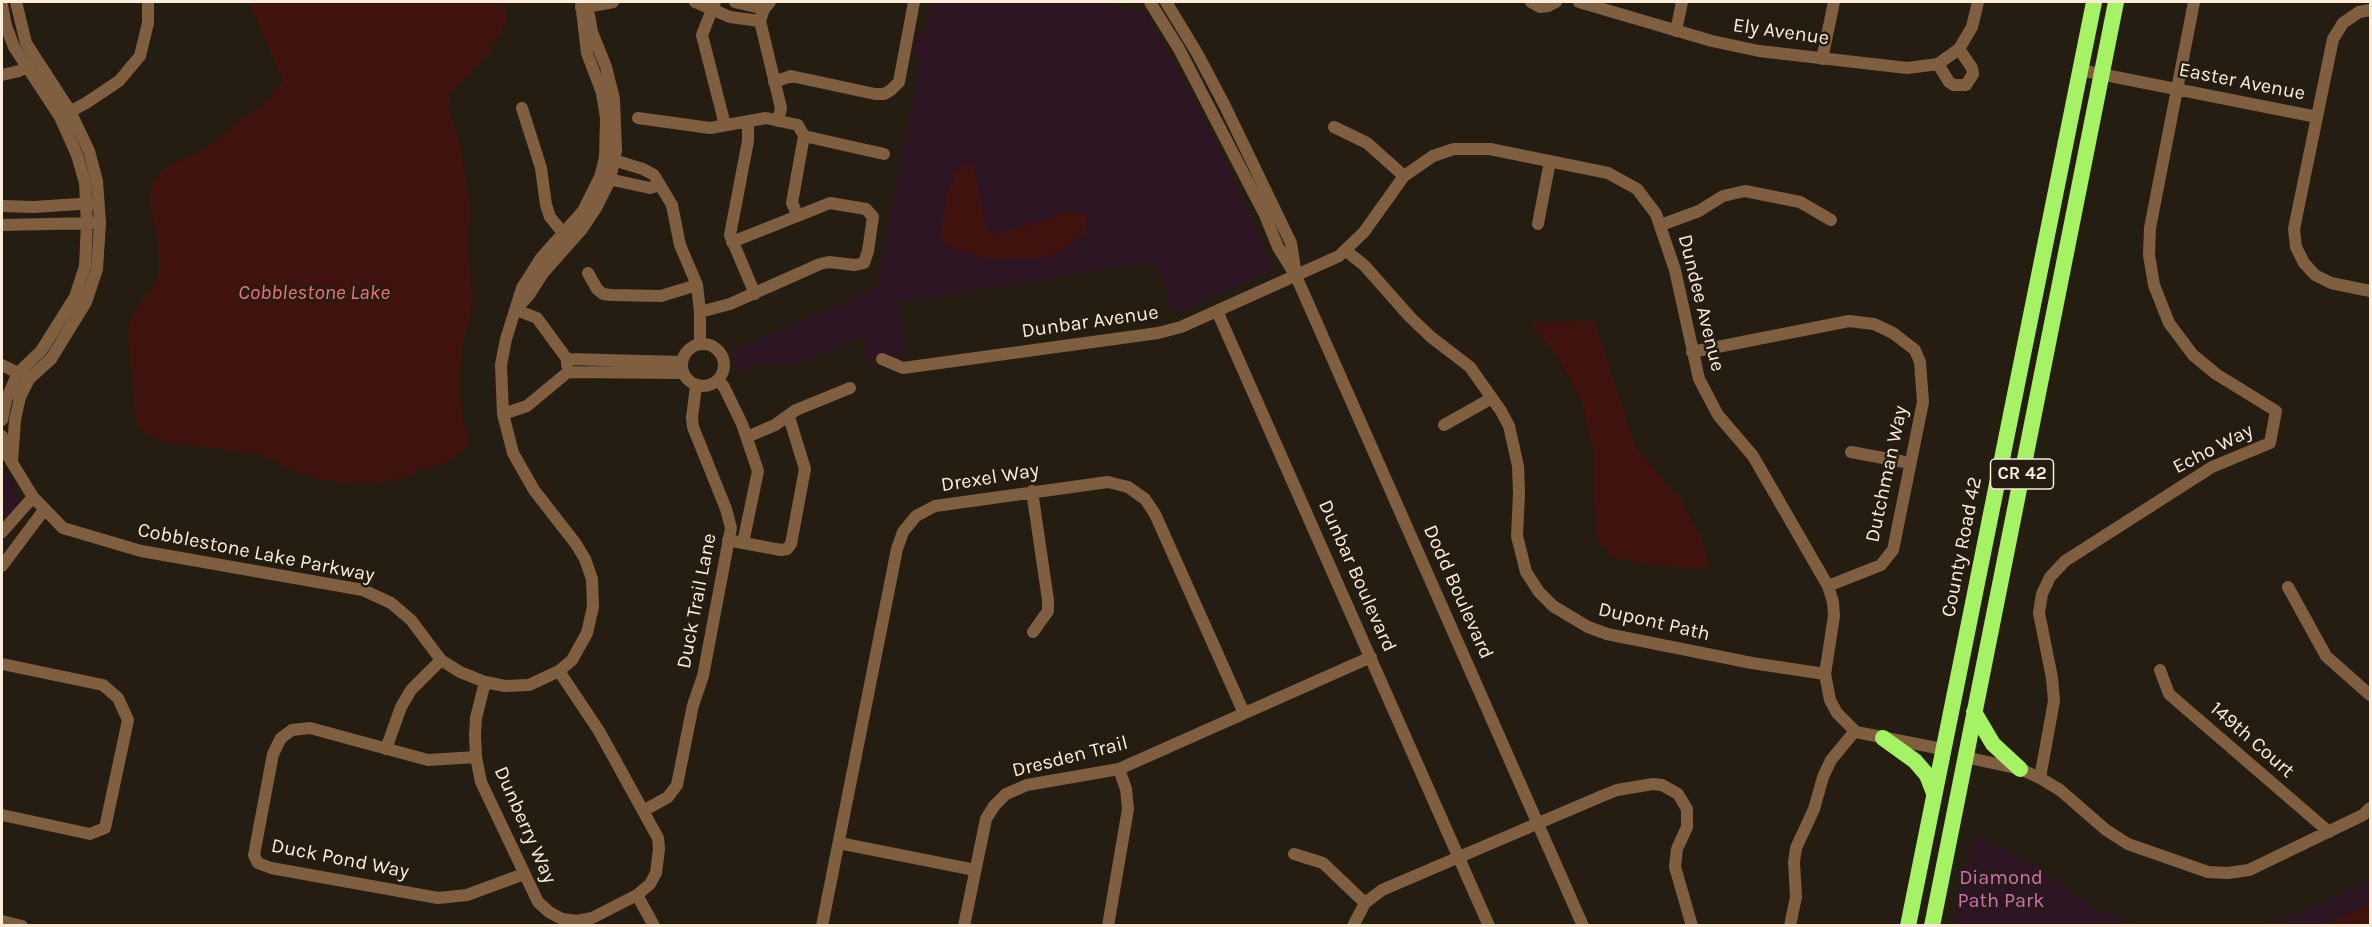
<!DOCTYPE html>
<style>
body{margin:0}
#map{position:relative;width:2372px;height:927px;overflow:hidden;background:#251d11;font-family:Karla,sans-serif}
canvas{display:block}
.frame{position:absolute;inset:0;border:3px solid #fcecd8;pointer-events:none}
</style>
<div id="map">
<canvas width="2372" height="927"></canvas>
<div class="frame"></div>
</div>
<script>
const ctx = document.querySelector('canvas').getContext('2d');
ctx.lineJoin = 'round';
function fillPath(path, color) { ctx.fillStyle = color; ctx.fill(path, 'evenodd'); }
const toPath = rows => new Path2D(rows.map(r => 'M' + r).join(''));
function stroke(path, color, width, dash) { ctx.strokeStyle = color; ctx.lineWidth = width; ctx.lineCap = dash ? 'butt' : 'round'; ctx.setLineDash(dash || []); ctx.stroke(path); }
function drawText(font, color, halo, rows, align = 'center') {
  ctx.font = font + ' Karla,sans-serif'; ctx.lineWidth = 5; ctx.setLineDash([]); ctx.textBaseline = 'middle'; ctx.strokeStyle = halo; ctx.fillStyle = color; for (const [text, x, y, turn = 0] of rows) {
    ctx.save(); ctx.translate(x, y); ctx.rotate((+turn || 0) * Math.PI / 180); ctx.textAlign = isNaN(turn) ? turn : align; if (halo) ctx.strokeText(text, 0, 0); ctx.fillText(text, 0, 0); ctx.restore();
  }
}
const green = toPath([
 [932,2,1089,2,1146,13,1215,140,1274,269,1174,314,1156,262,898,302,905,354,862,361,866,336,795,365,761,364,735,373,735,362,732,351,876,288,921,60,912,58,917,31,926,33],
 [8,474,19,501,2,524,2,476],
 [1975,835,2036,866,2091,906,2132,925,1955,925],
 [2370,880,2370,925,2266,926,2325,901]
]);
const water = toPath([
 [251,2,504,2,507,20,500,35,489,52,450,95,448,107,458,138,468,188,470,217,467,247,473,297,470,318,462,348,459,379,462,418,470,444,449,461,429,468,420,468,412,475,374,484,343,483,317,479,288,468,257,453,177,445,161,441,148,435,137,427,127,329,132,316,155,282,159,269,159,246,149,202,152,184,161,170,211,145,242,118,263,105,283,80,250,6],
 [970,162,973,163,984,217,989,233,994,234,1006,232,1070,211,1086,216,1088,220,1084,233,1063,250,1041,258,988,259,950,247,940,241,946,198,955,173,965,163],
 [1594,320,1635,446,1681,500,1700,535,1710,567,1688,569,1612,558,1597,537,1594,495,1594,451,1582,402,1558,357,1530,323],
 [2370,906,2370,925,2323,925,2356,911]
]);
const minor = toPath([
 [695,2,730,17,760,21],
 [715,2,702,35,725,125],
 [735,2,764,9],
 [770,2,764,9,760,21,781,108,778,121],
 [1531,2,1540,7,1548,6,1556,2],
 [1579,2,1712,41,1759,51,1907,68,1938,64,1959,49,1972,27,1978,2],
 [2,5,6,26,14,47,60,117,77,155,85,183,87,223,85,266,75,297,41,351,18,373,6,400,2,420],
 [581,8,613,2],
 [2370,10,2359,12,2343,23,2333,39,2294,229,2296,247,2304,263,2315,275,2331,283,2370,291],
 [1676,31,1682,2],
 [1822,59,1834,2],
 [1938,64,1949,82,1954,85,1966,85,1973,74,1972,68,1959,49],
 [2080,70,2317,117],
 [2,75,19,71,32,63],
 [774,82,791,76,875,94,884,94,891,90,899,82,914,2],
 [522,108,541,168,546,205,550,217,569,240],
 [64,115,86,103,119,81,140,56,148,23,148,2],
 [638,118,710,128,766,118,798,125,804,136,884,154],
 [748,123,748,141,730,235,755,294],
 [1334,127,1367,143,1404,176],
 [607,158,643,169,654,175,672,205,680,245,697,285,700,312,700,344],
 [604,178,650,188,659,185],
 [2,206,34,207,94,203],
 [798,216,792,203,804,136],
 [1538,224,1550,161],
 [2,225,93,223],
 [1661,225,1699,211,1723,196,1745,191,1800,202,1831,220],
 [1346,251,1364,265,1410,317,1431,337,1470,367,1501,411,1509,426,1518,466,1519,493,1517,536,1526,572,1539,592,1553,606,1588,627,1607,634,1752,663,1825,674],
 [588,273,597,289,603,294,611,295,661,296,697,285],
 [518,307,529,295,543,273,582,229,596,208,610,180,616,151,614,99,606,67,592,32,589,15],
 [516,310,537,318,567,359,567,365],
 [1217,311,1489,926],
 [700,312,730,304,820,264,829,262,855,265,864,263,868,251,873,217,866,209,830,203,732,242],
 '682 365a21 21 0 1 1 42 0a21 21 0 1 1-42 0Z',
 [1692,352,1849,321,1874,324,1893,333,1915,350,1920,362,1923,402,1893,550,1881,565,1828,586],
 [567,359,682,362],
 [882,359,903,368,1158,333,1181,327,1339,256,1364,232,1404,176,1433,156,1454,149,1490,149,1608,173,1637,189,1656,214,1675,270,1699,379,1718,415,1753,456,1828,586,1833,602,1834,616,1825,674,1830,700,1837,713,1856,732,1942,749],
 [2,365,26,377],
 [718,380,724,387,742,424,758,471,743,543,728,540],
 [503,414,527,406,568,372,683,373],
 [1444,425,1492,398],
 [2,436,2,446,33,497,63,528,141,551,363,590,391,603,411,620,441,660,460,672,485,682,505,686,529,685,559,671,572,660,587,633,593,607,592,579,585,559,576,544,534,490,513,453,503,414,501,365,506,339,522,288,541,258,583,211,600,177,605,158,606,118,602,93,587,53,581,2],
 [747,437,775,425,796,410,850,388],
 [1851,452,1910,463],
 [12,462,15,420,20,397,29,379,51,359,86,302,97,269,100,223,97,181,89,151,70,111,26,43,16,2],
 [1032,491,1048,600,1048,611,1033,632],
 [2,532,33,497],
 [743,543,781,550,787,549,791,544,805,469,789,417],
 [2,566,44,510],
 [2288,587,2326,656,2370,695],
 [2,664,103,685,118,698,128,720,105,828,90,834,2,815],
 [2160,670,2169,694,2329,832],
 [485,682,476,718,475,735,476,757,481,782,538,902,549,912,562,919,577,921,592,918,637,895,650,884,656,873,659,849,658,838,599,731,559,671],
 [386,749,401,707,411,690,441,660],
 [476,757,428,760,310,728,292,730,281,738,273,754,254,855,258,863,271,868,438,898,467,895,524,874],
 [1965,757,2020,769,2040,778,2060,790,2106,830,2128,844,2208,872,2228,873,2249,870,2363,815,2370,808],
 [2040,778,2054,701,2052,678,2039,613,2042,594,2050,577,2065,561,2212,467,2270,443,2276,411,2216,374,2193,355,2169,323,2154,285,2149,255,2150,228,2194,2],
 [643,811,668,797,677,785,693,705,703,676,731,528,726,509,693,427,692,418,696,386],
 [839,843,975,870],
 [1294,854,1323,863,1365,903],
 [637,895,654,926],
 [822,926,897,549,903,532,916,516,935,506,1108,482,1128,487,1145,499,1155,514,1244,713],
 [964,926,986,819,994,806,1006,794,1027,785,1119,769,1371,657],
 [1108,926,1128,809,1126,789,1119,769],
 [1353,926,1365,903,1382,890,1602,796,1617,790,1653,784,1662,785,1678,794,1687,809,1687,827,1677,849,1675,867,1692,926],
 [1790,926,1796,897,1794,862,1796,848,1814,809,1823,777,1831,760,1855,731]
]);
const tertiary = toPath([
 [1150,2,1179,49,1265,215,1278,247,1296,276,1583,926],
 [1166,2,1197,53,1225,106,1291,243,1295,269],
 [2,921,22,926]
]);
const trunk = toPath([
 [1974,712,1993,744,2020,769],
 [1883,738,1915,761,1927,775,1934,793],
 [1908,926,2094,2],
 [1932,926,2116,2]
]);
const shields = [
 [2022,474,63]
];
const shieldNames = [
 ["CR 42",2022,474]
];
const streetNames = [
 ["Ely Avenue",1781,32,8],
 ["Easter Avenue",2242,82,11],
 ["Dundee Avenue",1701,303,76],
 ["Dunbar Avenue",1090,322,-8],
 ["Echo Way",2213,449,-27],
 ["Dutchman Way",1887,474,-78],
 ["Drexel Way",990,478,-9],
 ["County Road 42",1962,547,-79],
 ["Cobblestone Lake Parkway",256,553,11],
 ["Dunbar Boulevard",1357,576,66],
 ["Dodd Boulevard",1458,592,66],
 ["Duck Trail Lane",697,601,-79],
 ["Dupont Path",1654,622,13],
 ["149th Court",2252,740,41],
 ["Dresden Trail",1070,757,-14],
 ["Dunberry Way",525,825,66],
 ["Duck Pond Way",340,859,11]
];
const parkNames = [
 ["Diamond",2001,878],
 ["Path Park",2001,901]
];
const waterNames = [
 ["Cobblestone Lake",314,293]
];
fillPath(green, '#2e1524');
fillPath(water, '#40130f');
stroke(minor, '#805f40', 12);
stroke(tertiary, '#805f40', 12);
stroke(trunk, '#a5f264', 16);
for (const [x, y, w] of shields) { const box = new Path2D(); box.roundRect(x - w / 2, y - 15, w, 30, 4.5); ctx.fillStyle = '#251d11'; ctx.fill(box); stroke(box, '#fcecd8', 1.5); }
drawText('bold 18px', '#fcecd8', null, shieldNames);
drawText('20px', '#fcecd8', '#251d11', streetNames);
drawText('20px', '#d66ac1', '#251d11', parkNames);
drawText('italic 21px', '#f36f7b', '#251d11', waterNames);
</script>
